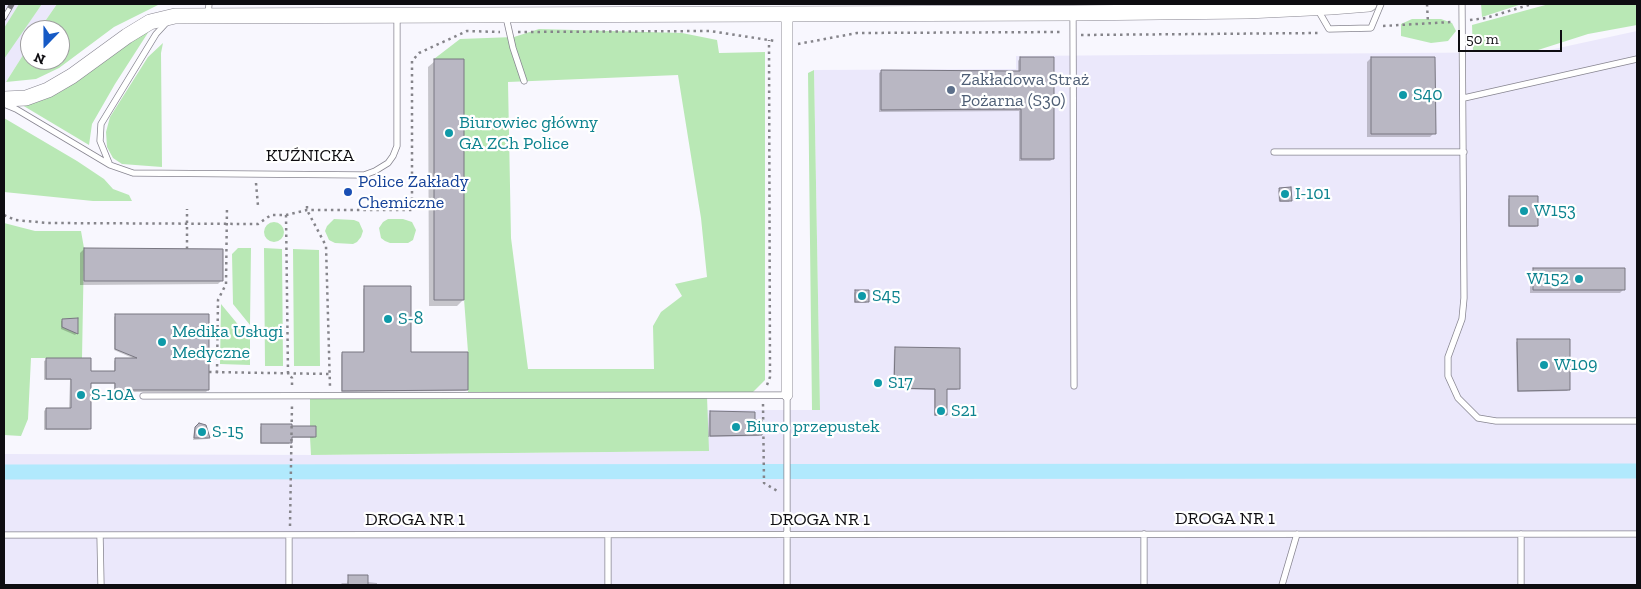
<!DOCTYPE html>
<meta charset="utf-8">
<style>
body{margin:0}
#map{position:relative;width:1641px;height:589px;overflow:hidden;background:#f8f7fe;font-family:"Zilla Slab",serif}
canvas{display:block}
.frame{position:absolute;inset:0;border:5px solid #0e0d11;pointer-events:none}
.north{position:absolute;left:20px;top:20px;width:50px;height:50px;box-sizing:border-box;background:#fff;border:1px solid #9f9ea0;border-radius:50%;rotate:202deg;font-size:14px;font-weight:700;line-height:20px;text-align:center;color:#0e0d11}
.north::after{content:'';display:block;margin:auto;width:18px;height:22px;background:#165ac5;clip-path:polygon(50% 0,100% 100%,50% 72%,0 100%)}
.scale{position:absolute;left:1458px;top:30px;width:104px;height:22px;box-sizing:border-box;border:2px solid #0e0d11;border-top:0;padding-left:6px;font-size:15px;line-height:18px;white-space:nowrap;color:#0e0d11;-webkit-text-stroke:4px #fff;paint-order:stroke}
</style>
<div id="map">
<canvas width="1641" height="589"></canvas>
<div class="frame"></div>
<div class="north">N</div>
<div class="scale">50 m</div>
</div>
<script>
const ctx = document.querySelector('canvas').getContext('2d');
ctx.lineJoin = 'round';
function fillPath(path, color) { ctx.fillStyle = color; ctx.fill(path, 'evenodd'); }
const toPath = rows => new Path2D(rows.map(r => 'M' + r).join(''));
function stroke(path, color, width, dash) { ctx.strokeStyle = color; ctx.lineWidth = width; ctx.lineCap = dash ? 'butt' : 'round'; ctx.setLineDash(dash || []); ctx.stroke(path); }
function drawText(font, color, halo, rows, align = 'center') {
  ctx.font = font + ' "Zilla Slab",serif'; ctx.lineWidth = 4.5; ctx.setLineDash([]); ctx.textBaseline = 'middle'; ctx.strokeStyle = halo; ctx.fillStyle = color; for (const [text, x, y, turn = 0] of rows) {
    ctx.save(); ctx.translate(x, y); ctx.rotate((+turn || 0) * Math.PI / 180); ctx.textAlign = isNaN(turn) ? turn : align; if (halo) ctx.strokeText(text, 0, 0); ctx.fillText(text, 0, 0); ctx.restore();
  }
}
const built = toPath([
 [4,4,19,4,4,28],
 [42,4,57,4,39,30,30,30,30,44,4,85,4,30,19,36],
 [1637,31,1637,585,4,585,4,454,320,455,708,451,707,410,820,410,814,70,1016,69,1016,56,1540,52]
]);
const green = toPath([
 [19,4,42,4,4,59,4,28],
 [57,4,181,4,158,5,114,27,59,68,36,79,6,82,30,44,30,60,60,60,60,30,39,30],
 [1481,4,1522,4,1482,17],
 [1549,4,1637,4,1637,25,1588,34,1538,50,1473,51,1472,25],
 [1412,19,1441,19,1452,23,1456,31,1448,41,1431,43,1401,36,1401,24],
 [151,28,115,84,92,124,89,145,22,105,36,102,62,91],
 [539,29,682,33,717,40,719,53,765,52,765,380,749,396,707,396,709,451,311,455,310,437,313,437,316,434,316,429,310,426,310,396,468,396,468,352,464,299,464,60,434,59,460,39,514,37],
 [678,75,701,218,707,277,675,284,682,296,661,312,653,326,654,369,528,369,511,238,508,82],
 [163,43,161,53,162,167,122,164,113,158,107,147,106,132,110,117,148,57],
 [814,70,820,410,812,410,808,73],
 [4,118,77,161,104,179,113,189,129,195,132,201,93,201,4,192],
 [334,219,354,220,359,222,363,231,361,237,357,242,353,244,335,243,329,240,325,231,327,226],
 [388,219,403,219,412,222,416,230,413,240,408,243,390,243,385,241,381,238,379,228,383,222],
 '264 232a10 10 0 1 1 20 0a10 10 0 1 1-20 0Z',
 [4,223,35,231,81,231,84,248,82,358,31,358,28,419,21,436,4,435],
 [238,248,251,248,250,325,233,304,232,254],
 [264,248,282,249,283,366,265,366],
 [293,249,319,250,320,366,294,366],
 [221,304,250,339,250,365,220,364]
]);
const shadow = toPath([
 [1020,58,1053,159,1050,161,1019,161,1019,111,879,112,879,73,882,71,1018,72,1018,61],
 [1371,58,1434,133,1430,137,1367,137,1367,62],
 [435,61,463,300,457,306,429,306,428,67],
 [1280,189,1290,200,1289,202,1279,202,1278,191],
 [1510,197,1537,226,1535,227,1508,227,1508,199],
 [84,249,222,280,218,284,80,285,80,253],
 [1534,270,1624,289,1620,293,1530,293,1530,274],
 [365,287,410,353,467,390,465,391,341,392,341,355,342,353,363,353,363,289],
 [856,291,868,301,866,303,854,303,854,293],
 [116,315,208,390,206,392,114,392,114,384,90,384,90,428,88,430,44,430,44,411,46,409,69,409,70,380,44,380,44,361,46,360,90,372,114,372,114,361,116,359,135,359,114,350,114,317],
 [63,320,77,333,75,335,61,329,61,321],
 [1518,341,1569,389,1567,391,1517,392,1516,342],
 [895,349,958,388,957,390,946,390,946,414,944,416,934,416,934,390,893,389,894,350],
 [710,412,754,422,760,434,759,436,708,437,709,414],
 [262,425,291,428,315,437,313,438,291,438,289,444,260,444,260,427],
 [196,428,209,438,207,439,193,440,194,430],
 [349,576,367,582,377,583,377,585,340,585,342,583,347,583],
 [549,584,561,584,561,585,548,585]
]);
const canal = toPath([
 [4,472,1637,471]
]);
const building = toPath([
 [1020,57,1054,57,1054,159,1021,159,1021,109,881,110,881,70,1020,71,1020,57],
 [1371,57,1435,57,1436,134,1371,134,1371,57],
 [434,59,464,59,464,300,434,300,434,59],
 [1291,187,1292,201,1280,201,1279,188,1291,187],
 [1509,196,1538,196,1538,226,1509,226,1509,196],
 [84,248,223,249,223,281,84,281,84,248],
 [1533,268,1625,268,1625,290,1533,290,1533,268],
 [364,286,411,286,411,352,468,352,468,390,342,391,342,352,364,352,364,286],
 [855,290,869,290,869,302,855,302,855,290],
 [115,314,209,314,209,390,115,390,115,383,91,383,91,429,46,429,46,408,71,408,71,379,46,379,46,358,91,358,91,371,115,371,115,358,137,358,115,349,115,314],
 [78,318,78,334,62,327,62,319,78,318],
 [1517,339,1570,339,1570,390,1518,391,1517,339],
 [895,347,960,348,960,389,947,389,947,415,935,415,935,389,894,388,895,347],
 [710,411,755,412,755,420,762,420,762,435,710,436,710,411],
 [199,423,206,425,210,438,194,438,195,427,199,423],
 [261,424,292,424,292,426,316,426,316,437,292,437,292,443,261,443,261,424],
 [348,575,368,575,368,585,348,585,348,575]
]);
const path = toPath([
 [1427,4,1428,23],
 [1470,20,1486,18,1532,4],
 [1383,26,1452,22],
 [518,32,710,31,775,41],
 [1081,35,1320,33],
 [798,44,857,33,1063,32],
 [256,183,258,206],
 [307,206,307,210,326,246,330,387],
 [4,215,15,220,48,223,258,224,271,215,286,215,307,210,412,210,412,61,419,53,467,31,500,32],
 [286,215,288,373,292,378,292,386],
 [187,249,187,209],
 [209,372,330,374],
 [217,373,218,300,226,284,227,206],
 [767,385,770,377,769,40],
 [763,404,764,483,779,492],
 [290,526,292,404]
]);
const lane = toPath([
 [1462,4,1464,298,1462,319,1448,357,1448,376,1458,398,1478,418,1496,421,1637,421],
 [1318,10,1329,29,1371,28,1381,4],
 [208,15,209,4],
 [1073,15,1074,386],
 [506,17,513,48,524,81],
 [1464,98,1637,59],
 [4,104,16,109,110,165,133,173,364,175,375,171,388,163,393,156,397,146,397,16],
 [1274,152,1464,152],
 [109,163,100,141,101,124,156,34,167,22],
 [143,396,787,395,787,585],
 [1144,534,1144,585],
 [4,535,1637,534],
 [100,535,101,585],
 [289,535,289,585],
 [608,585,608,535],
 [1282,585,1297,534],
 [1521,585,1521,534]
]);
const street = toPath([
 [787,15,787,395]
]);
const secondary = toPath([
 [4,99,26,98,48,90,72,76,127,36,150,22,175,16,1073,13,1247,11,1331,7,1369,4]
]);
const rail = toPath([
 [4,18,12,4]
]);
const markers = [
 [951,90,5,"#5c6f8a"],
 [1403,95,5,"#0f9aa8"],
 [449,133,5,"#0f9aa8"],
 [348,192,5,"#1a4fb4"],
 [1285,194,5,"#0f9aa8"],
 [1524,211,5,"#0f9aa8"],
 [1579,279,5,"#0f9aa8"],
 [862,296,5,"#0f9aa8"],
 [388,319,5,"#0f9aa8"],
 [162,342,5,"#0f9aa8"],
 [1544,365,5,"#0f9aa8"],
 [878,383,5,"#0f9aa8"],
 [81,395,5,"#0f9aa8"],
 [941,411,5,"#0f9aa8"],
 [736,427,5,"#0f9aa8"],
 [202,432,5,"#0f9aa8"]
];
const serviceNames = [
 ["Zakładowa Straż",961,80],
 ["Pożarna (S30)",961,101]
];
const cultureNames = [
 ["S40",1413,95],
 ["Biurowiec główny",459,123],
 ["GA ZCh Police",459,144],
 ["I-101",1295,194],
 ["W153",1534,211],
 ["W152",1569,279,"right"],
 ["S45",872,296],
 ["S-8",398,319],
 ["Medika Usługi",172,332],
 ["Medyczne",172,353],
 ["W109",1554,365],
 ["S17",888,383],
 ["S-10A",91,395],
 ["S21",951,411],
 ["Biuro przepustek",746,427],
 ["S-15",212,432]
];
const streetNames = [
 ["KUŹNICKA",310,156],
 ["DROGA NR 1",1225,519],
 ["DROGA NR 1",415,520],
 ["DROGA NR 1",820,520]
];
const transitNames = [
 ["Police Zakłady",358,182],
 ["Chemiczne",358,203]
];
fillPath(built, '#ebe8fb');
fillPath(green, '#b9e8b5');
fillPath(shadow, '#0003');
stroke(canal, '#b1e9fd', 15);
fillPath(building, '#b9b7c3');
stroke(building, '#787681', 1);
stroke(lane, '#878590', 7);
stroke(street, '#878590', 12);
stroke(secondary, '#878590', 16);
stroke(path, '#85848a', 2.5, [2.5, 4]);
stroke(lane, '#fff', 5.5);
stroke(street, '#fff', 11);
stroke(secondary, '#fff', 15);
stroke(rail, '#7b7a7f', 5.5);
stroke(rail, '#fff', 4, [11]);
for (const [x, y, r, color] of markers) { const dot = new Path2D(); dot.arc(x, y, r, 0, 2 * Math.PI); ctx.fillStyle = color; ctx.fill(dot); stroke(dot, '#fff', 2); }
drawText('18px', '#4e5e75', '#fff', serviceNames, 'left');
drawText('18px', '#0d838f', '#fff', cultureNames, 'left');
drawText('18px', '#0e0d11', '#fff', streetNames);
drawText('18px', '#164399', '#fff', transitNames, 'left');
</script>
